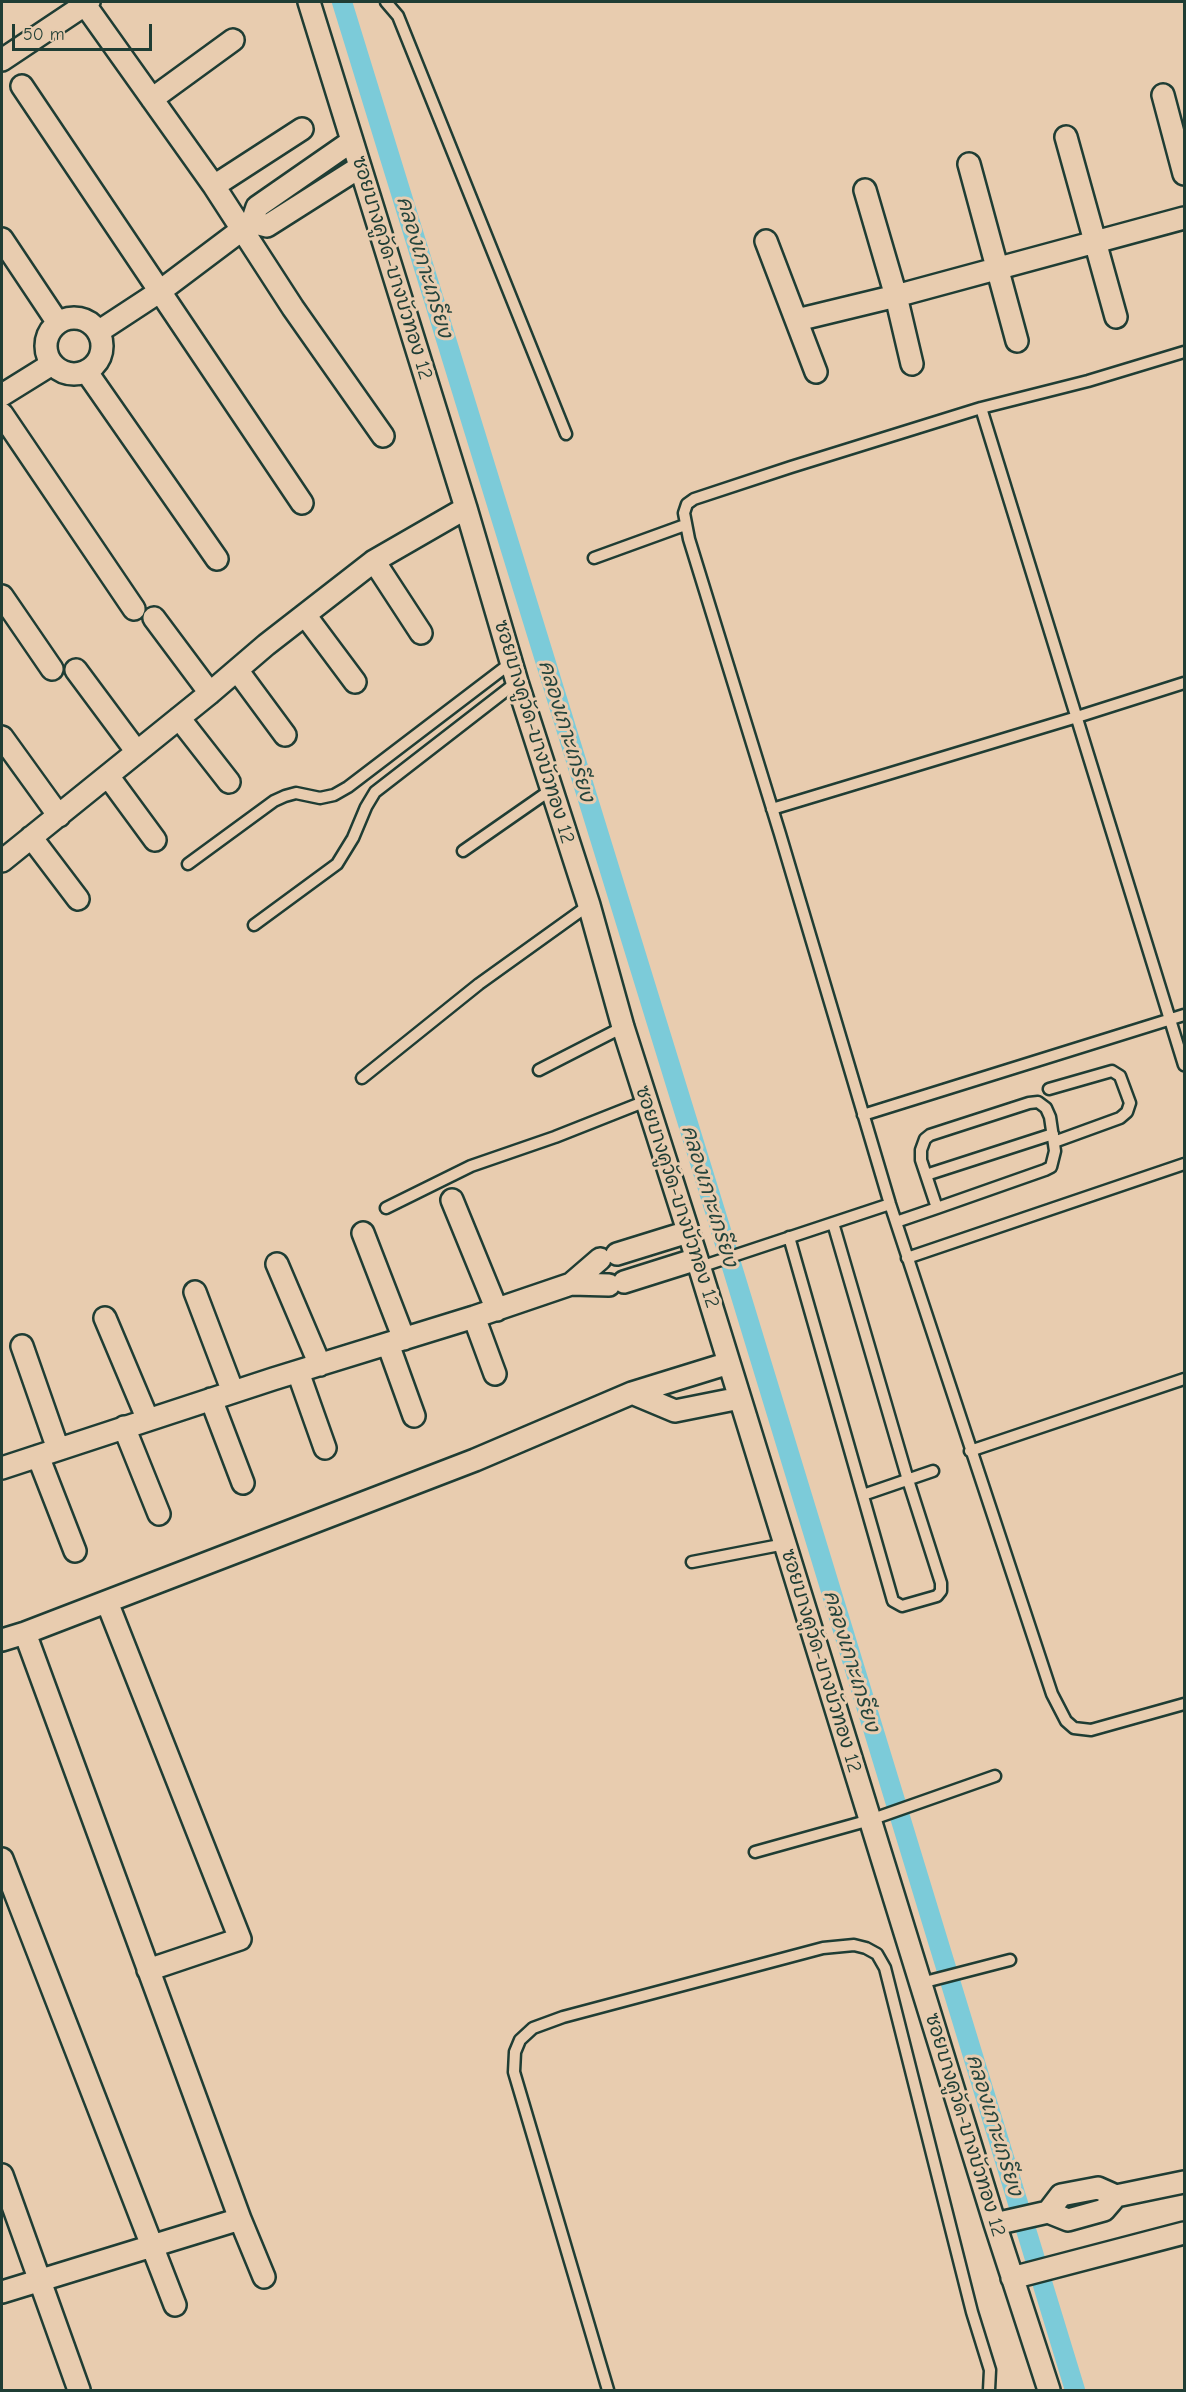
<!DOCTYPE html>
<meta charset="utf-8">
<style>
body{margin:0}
#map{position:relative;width:1186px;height:2392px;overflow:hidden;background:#e8ccaf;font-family:"Comic Neue",sans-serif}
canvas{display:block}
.frame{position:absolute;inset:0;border:3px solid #1f3d34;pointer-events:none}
.scale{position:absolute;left:12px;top:24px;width:140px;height:27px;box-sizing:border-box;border:3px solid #1f3d34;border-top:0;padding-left:8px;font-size:18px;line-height:21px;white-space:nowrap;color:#1f3d34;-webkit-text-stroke:4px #e8ccaf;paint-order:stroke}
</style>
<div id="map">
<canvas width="1186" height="2392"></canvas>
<div class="frame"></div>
<div class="scale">50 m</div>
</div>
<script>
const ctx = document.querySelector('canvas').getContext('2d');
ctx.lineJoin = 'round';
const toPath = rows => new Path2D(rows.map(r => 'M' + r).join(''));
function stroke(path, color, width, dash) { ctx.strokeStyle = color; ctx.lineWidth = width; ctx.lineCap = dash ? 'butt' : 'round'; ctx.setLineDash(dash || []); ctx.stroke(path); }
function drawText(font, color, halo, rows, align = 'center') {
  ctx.font = font + ' "Comic Neue","Playpen Sans Thai",sans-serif'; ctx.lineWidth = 6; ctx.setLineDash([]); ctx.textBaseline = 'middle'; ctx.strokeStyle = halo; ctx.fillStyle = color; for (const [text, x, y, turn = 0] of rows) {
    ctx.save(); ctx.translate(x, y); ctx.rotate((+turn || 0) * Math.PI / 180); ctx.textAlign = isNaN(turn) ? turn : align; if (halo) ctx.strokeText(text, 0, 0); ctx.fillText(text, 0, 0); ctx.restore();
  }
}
const canal = toPath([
 [342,2,715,1211,1075,2390]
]);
const service = toPath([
 [386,2,398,16,566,434],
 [1184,352,1088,381,981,408,791,467,694,499,687,504,684,513,689,539,780,834,890,1204,1052,1694,1066,1721,1074,1728,1091,1730,1184,1704],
 [981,408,1184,1065],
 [594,558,685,525],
 [772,809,1077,717,1184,683],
 [463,851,552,789],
 [188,864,274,801,285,796,296,793,320,798,334,795,348,787,512,662],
 [254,925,337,864,353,838,366,807,375,792,517,682],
 [539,1070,623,1027],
 [362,1078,479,984,589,905],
 [1049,1089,1112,1071,1120,1076,1130,1103,1127,1112,1120,1118,1054,1142],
 [863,1115,1184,1015],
 [926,1175,1053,1134],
 [386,1208,471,1166,555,1137,646,1101],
 [896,1222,937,1208,1045,1170,1051,1167,1055,1151,1050,1117,1046,1108,1038,1102,1029,1103,930,1135,925,1139,921,1150,921,1160,937,1208],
 [789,1237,893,1601,902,1606,937,1596,941,1591,941,1583,908,1480,833,1223],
 [907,1258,1184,1164],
 [700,1267,890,1204],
 [970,1451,1184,1379],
 [863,1495,933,1471],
 [692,1562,785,1544],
 [755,1852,870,1820,995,1776],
 [921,1983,1010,1960],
 [608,2390,514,2072,515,2052,520,2040,533,2028,563,2017,823,1948,854,1945,866,1948,877,1954,885,1968,972,2312,990,2370,989,2390]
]);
const minor = toPath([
 [83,2,214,186,293,308,383,436],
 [309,2,466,508,517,682,589,905,623,1027,697,1259,995,2224,1049,2390],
 [2,60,89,2],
 [22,86,302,503],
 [1163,95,1184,174],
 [152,99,233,40],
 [1066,137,1116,317],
 [969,164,1017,341],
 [214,186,302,129],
 [865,190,896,296,912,364],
 [252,222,267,226,360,167],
 [2,239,58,323],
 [766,241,816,372],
 '46 346a28 28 0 1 1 56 0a28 28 0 1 1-56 0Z',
 [797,320,896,296,1184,218],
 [98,332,159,292,252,222,257,207,352,141],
 [86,371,217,559],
 [2,395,52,364],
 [2,414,134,609],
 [374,561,421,633],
 [2,596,52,669],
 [305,615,355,682],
 [154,618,210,693],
 [76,670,137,752],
 [237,670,285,735],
 [179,718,229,782],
 [2,737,59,816],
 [108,776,155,840],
 [31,837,78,899],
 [2,861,210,693,266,645,374,561,466,508],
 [452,1200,497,1310],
 [363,1233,404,1339],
 [617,1254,688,1232],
 [277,1264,320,1365],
 [624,1282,697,1259],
 [571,1284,600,1259],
 [195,1292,233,1392],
 [474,1317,495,1374],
 [105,1318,148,1420],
 [388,1344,414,1416],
 [22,1346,58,1449],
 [729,1363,632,1393,675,1411,740,1398],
 [298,1372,325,1448],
 [211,1399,243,1483],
 [124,1427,159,1514],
 [38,1456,75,1551],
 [2,1468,273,1379,474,1317,571,1284,609,1285],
 [107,1602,240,1939,148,1970],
 [2,1640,25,1633,475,1460,632,1393],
 [2,1859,175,2305],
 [2,2175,79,2390],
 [1048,2212,1061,2195,1098,2188,1116,2196,1184,2182],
 [240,2219,264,2277],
 [995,2224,1048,2212,1068,2220,1104,2210,1116,2196],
 [1012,2278,1184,2233],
 [2,2292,240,2219,25,1633]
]);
const streetNames = [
 ["ซอยบางคูวัด-บางบัวทอง 12",392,268,73],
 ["ซอยบางคูวัด-บางบัวทอง 12",534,732,73],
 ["ซอยบางคูวัด-บางบัวทอง 12",677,1197,72],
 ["ซอยบางคูวัด-บางบัวทอง 12",821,1661,73],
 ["ซอยบางคูวัด-บางบัวทอง 12",965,2125,73]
];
const waterNames = [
 ["คลองเกาะเกรียง",424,267,73],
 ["คลองเกาะเกรียง",566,731,73],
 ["คลองเกาะเกรียง",709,1196,73],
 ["คลองเกาะเกรียง",851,1661,73],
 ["คลองเกาะเกรียง",994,2125,73]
];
stroke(canal, '#7ccbd9', 20);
stroke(service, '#1f3d34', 15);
stroke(minor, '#1f3d34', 26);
stroke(service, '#e8ccaf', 10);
stroke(minor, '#e8ccaf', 21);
drawText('20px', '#1f3d34', '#e8ccaf', streetNames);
drawText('italic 21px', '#24443c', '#e8ccaf', waterNames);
</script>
